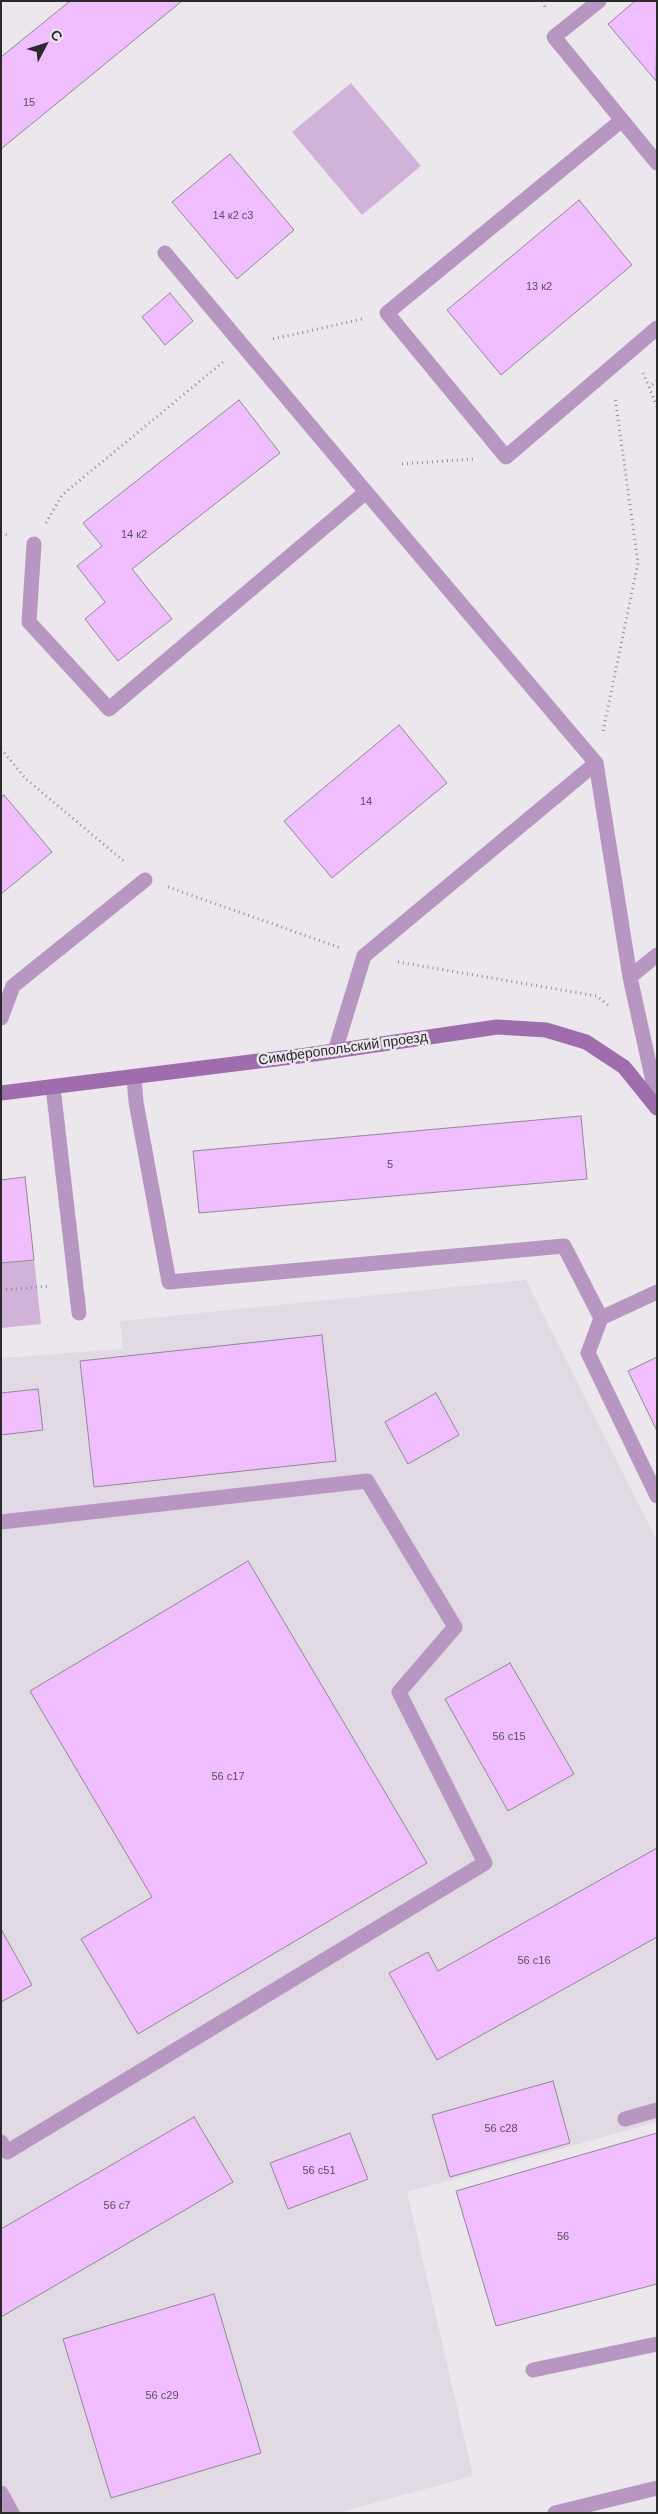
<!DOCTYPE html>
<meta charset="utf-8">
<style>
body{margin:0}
#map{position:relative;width:658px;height:2514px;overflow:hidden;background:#ebe7ec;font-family:Helvetica,sans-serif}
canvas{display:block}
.frame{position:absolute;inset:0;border:2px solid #2a292b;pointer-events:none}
.north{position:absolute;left:20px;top:20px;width:50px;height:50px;-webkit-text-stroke:4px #ebe7ec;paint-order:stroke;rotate:50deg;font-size:14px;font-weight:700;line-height:20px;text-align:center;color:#2a292b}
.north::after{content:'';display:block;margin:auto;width:18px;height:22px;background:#2a292b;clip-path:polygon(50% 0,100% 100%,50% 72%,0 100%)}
</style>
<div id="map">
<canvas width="658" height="2514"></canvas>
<div class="frame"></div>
<div class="north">С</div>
</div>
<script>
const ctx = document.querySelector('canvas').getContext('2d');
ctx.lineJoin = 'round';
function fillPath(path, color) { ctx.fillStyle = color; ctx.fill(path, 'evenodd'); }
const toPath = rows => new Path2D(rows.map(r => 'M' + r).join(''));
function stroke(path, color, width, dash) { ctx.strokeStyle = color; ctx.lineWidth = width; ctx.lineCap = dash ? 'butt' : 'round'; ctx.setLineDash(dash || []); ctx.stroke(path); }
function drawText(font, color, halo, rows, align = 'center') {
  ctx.font = font + ' Helvetica,sans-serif'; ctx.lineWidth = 5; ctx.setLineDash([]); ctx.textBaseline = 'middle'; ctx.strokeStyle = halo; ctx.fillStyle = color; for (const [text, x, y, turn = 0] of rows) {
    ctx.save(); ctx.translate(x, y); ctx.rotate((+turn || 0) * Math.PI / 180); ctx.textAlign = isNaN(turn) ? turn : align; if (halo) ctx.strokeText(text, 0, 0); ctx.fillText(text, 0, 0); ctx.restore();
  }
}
const built = toPath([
 [526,1280,657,1541,657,2122,407,2192,473,2476,337,2513,1,2513,1,1358,123,1349,120,1321]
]);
const green = toPath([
 [351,83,421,166,362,215,292,132],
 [34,1260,41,1324,1,1328,1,1263]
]);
const building = toPath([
 [70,1,182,1,1,149,1,57,70,1],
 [635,1,657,1,656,81,608,24,635,1],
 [230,154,294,230,237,279,172,202,230,154],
 [579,200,632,265,501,375,447,310,579,200],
 [170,293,193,321,165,345,142,317,170,293],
 [239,400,280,453,132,569,172,619,118,661,85,619,105,602,77,566,102,546,83,523,239,400],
 [399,725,447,783,332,878,284,821,399,725],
 [4,795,52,852,1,894,1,797,4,795],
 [581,1116,587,1179,199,1213,193,1151,581,1116],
 [25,1177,34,1260,1,1263,1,1180,25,1177],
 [322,1335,336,1461,94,1487,80,1361,322,1335],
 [657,1357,657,1431,628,1371,657,1357],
 [38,1389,43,1430,1,1435,1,1393,38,1389],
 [436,1393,459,1435,408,1464,385,1422,436,1393],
 [248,1561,427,1863,138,2034,81,1939,152,1897,30,1691,248,1561],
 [510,1663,574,1774,508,1811,445,1699,510,1663],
 [657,1848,657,1937,437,2060,389,1973,428,1952,438,1971,657,1848],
 [1,1929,32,1985,1,2002,1,1929],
 [553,2081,570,2143,450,2177,432,2115,553,2081],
 [194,2117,233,2182,1,2317,1,2229,194,2117],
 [350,2133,368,2179,288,2209,270,2163,350,2133],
 [657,2133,657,2284,496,2326,456,2191,657,2133],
 [214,2294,261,2453,111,2498,63,2339,214,2294]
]);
const path = toPath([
 [543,1,546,10],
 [273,339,362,319],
 [643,373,649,387],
 [657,381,649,387,657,407],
 [402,464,473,459],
 [46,523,62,495,223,362],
 [1,533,10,536],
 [603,731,638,563,615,397],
 [1,749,26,779,126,863],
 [168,887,341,948],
 [398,962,597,996,608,1005],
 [1,1290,50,1286]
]);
const lane = toPath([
 [599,1,554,37,657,163],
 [622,120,387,313,506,457,657,328],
 [165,253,366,492],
 [34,544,29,622,109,709,366,492,596,763,630,977,657,1100],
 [630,977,657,955],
 [1,1018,13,986,145,880],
 [335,1051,364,956,596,763],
 [134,1077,136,1102,169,1282,564,1246,601,1318,588,1353,657,1496],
 [53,1087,79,1313],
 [601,1318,657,1292],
 [1,1522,367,1481,455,1627,399,1692,485,1863,7,2152,1,2142],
 [625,2119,657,2110],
 [533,2370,657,2344],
 [1,2493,12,2513],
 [555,2513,657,2488]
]);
const secondary = toPath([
 [1,1093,307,1055,497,1027,546,1030,586,1042,624,1067,657,1108]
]);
const numberNames = [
 ["15",29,103],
 ["14 к2 с3",233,216],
 ["13 к2",539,287],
 ["14 к2",134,535],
 ["14",366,802],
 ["5",390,1165],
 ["56 с15",509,1737],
 ["56 с17",228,1777],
 ["56 с16",534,1961],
 ["56 с28",501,2129],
 ["56 с51",319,2171],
 ["56 с7",117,2206],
 ["56",563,2237],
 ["56 с29",162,2396]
];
const streetNames = [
 ["Симферопольский проезд",343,1049,-8]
];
fillPath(built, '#e1d9e3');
fillPath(green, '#d1b3da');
fillPath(building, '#f0bdff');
stroke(building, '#8e8b8f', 1);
stroke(path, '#928f93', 3, [1, 4]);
stroke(lane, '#b896c2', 15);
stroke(secondary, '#9f6cae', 15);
drawText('11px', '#5c4e60', null, numberNames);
drawText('14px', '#2a292b', '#ebe7ec', streetNames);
</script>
